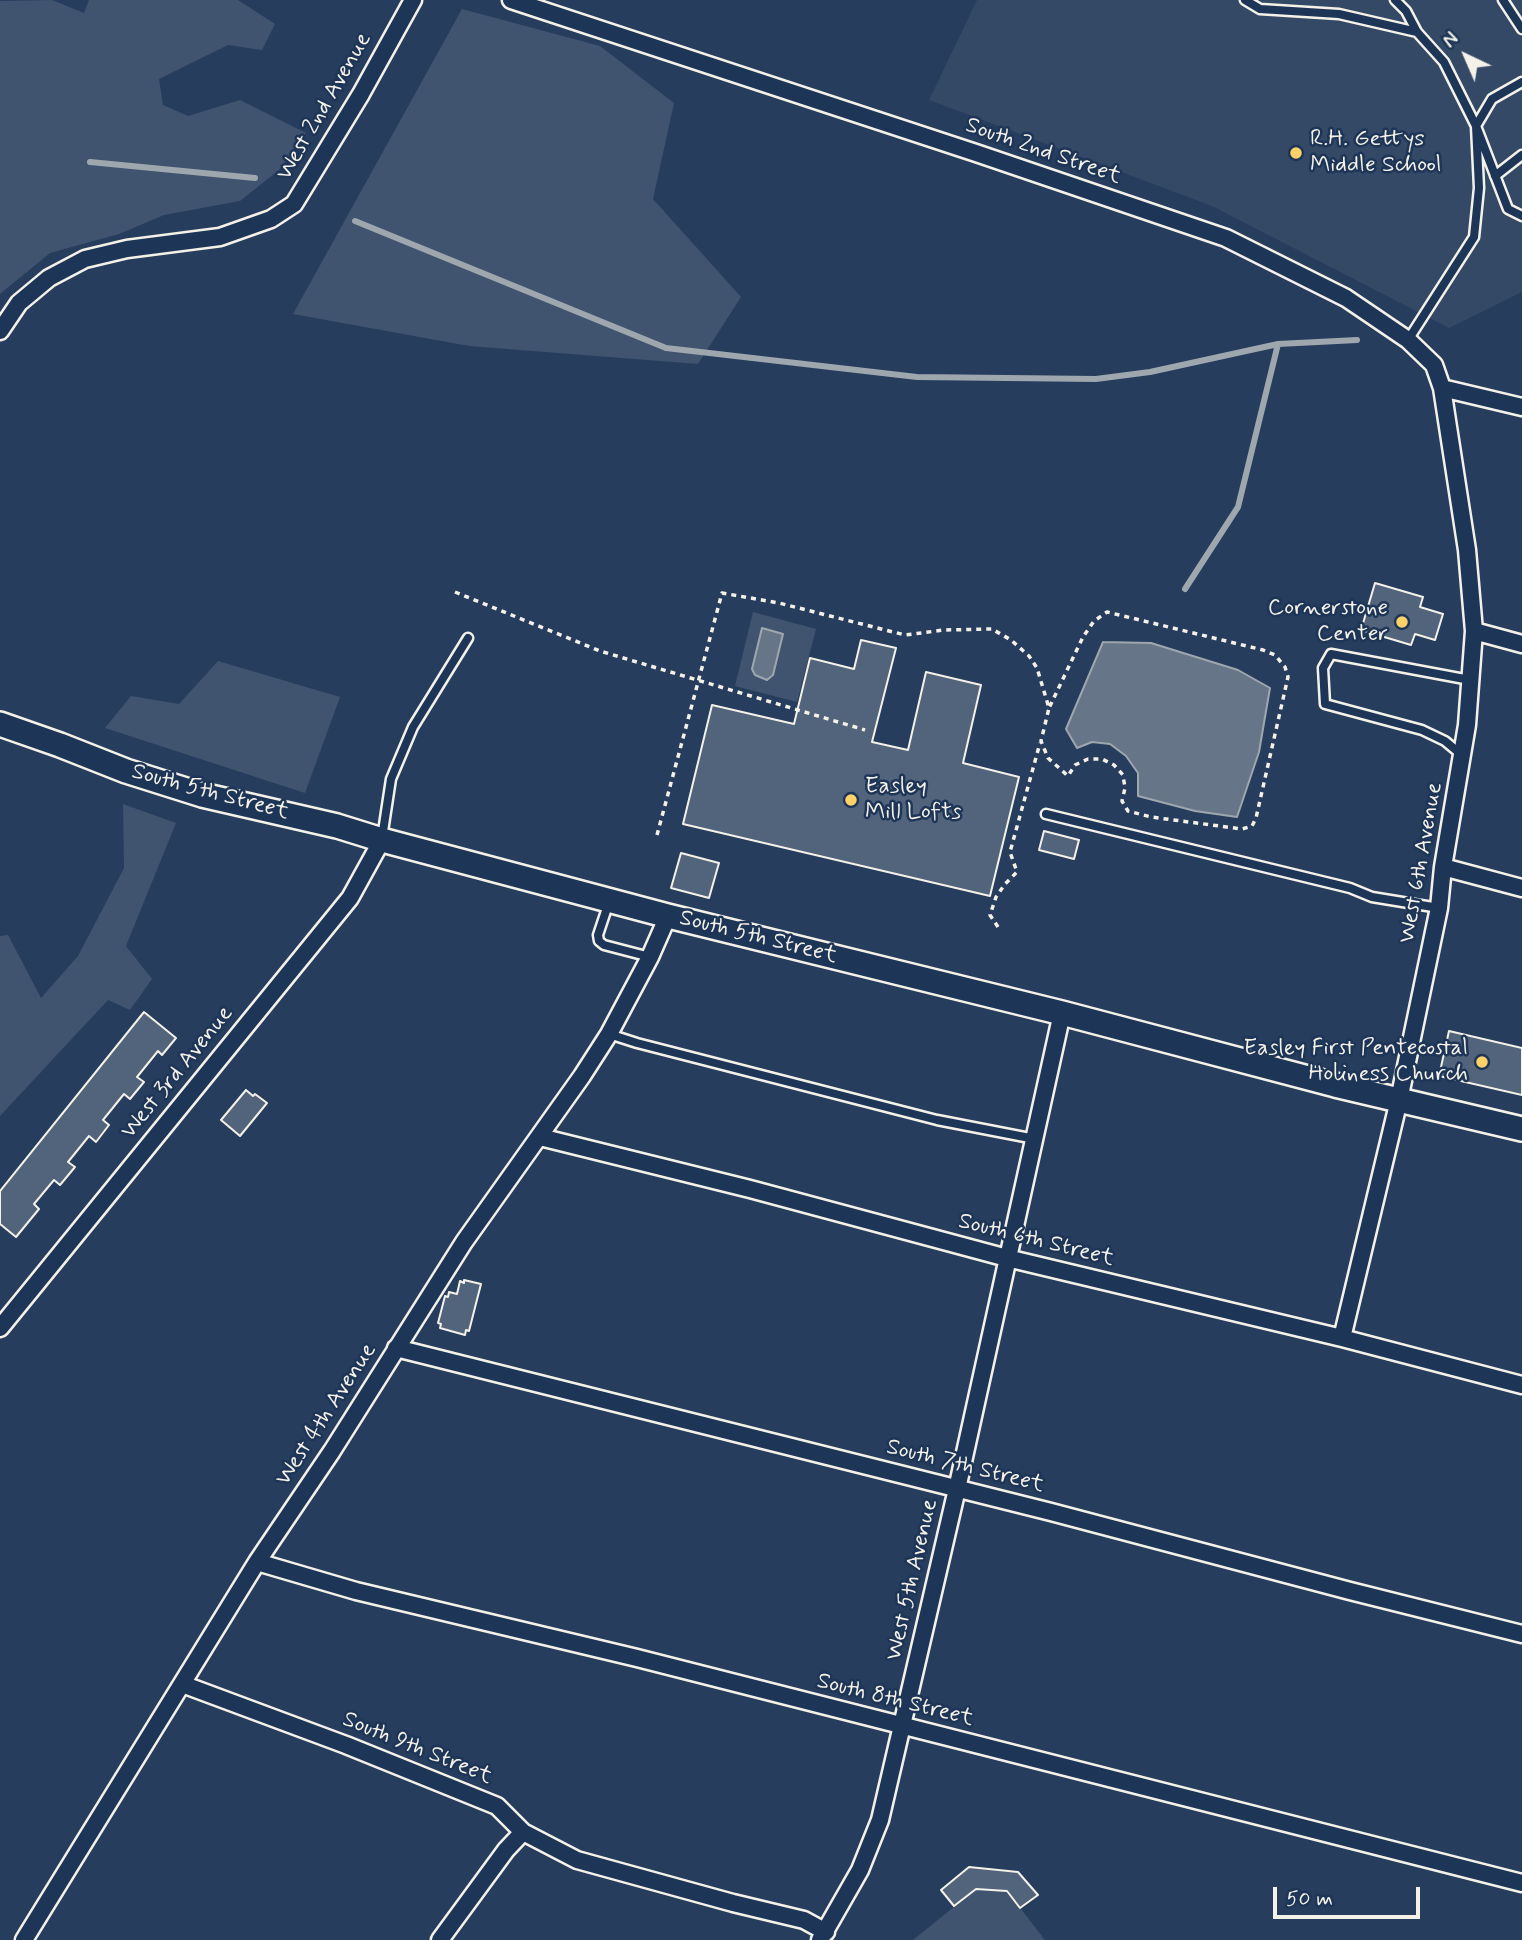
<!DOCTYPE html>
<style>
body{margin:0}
#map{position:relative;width:1522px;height:1940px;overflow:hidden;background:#263d5d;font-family:Mynerve,sans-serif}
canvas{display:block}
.north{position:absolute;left:1431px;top:21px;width:70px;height:70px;-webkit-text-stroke:5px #1d3557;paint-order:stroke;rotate:316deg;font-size:19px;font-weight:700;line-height:28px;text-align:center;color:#f4f1e8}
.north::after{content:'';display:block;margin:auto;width:24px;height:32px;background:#f4f1e8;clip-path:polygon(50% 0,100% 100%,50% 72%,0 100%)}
.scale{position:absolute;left:1273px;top:1887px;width:147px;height:32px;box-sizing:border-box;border:4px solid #f4f1e8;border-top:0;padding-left:9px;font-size:21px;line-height:24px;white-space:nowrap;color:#f4f1e8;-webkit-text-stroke:5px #1d3557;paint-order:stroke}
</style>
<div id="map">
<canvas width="1522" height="1940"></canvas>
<div class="north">N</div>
<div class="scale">50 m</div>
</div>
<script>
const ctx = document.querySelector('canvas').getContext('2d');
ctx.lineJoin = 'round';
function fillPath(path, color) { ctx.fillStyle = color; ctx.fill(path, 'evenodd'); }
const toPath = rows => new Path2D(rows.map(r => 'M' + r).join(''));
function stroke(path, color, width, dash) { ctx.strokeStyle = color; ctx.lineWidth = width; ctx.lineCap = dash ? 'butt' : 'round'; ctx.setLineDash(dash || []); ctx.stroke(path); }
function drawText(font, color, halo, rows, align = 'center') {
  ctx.font = font + ' Mynerve,sans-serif'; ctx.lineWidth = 5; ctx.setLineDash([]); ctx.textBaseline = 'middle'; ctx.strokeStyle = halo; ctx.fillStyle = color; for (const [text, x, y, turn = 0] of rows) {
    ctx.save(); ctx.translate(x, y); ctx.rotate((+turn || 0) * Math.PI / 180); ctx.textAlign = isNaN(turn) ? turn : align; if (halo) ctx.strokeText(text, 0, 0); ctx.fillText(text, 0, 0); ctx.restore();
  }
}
const built = toPath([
 [977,0,1522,0,1522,292,1449,328,1212,206,929,100]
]);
const green = toPath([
 [52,0,84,13,89,0,238,0,275,24,262,50,228,45,159,79,163,105,188,116,240,100,306,133,279,170,240,201,164,215,119,234,50,253,0,294,0,1],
 [462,9,600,46,674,103,653,199,741,297,698,364,469,346,293,314],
 [753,612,816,629,797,702,735,686],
 [218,661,340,697,305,793,105,728,131,696,179,704],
 [123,804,176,823,126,946,152,979,130,1010,108,1000,0,1116,0,936,8,935,41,998,78,956,124,868],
 [976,1889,1007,1891,1045,1940,913,1940]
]);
const water = toPath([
 [762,628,783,634,773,675,767,680,755,675,752,669,762,628],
 [1103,642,1151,643,1238,670,1270,688,1259,752,1237,817,1195,811,1138,796,1138,773,1126,756,1110,744,1092,742,1077,748,1066,729,1103,642]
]);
const stream = toPath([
 [90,162,255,178],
 [355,221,666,348,917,377,1096,379,1150,372,1278,344,1357,340],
 [1185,589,1238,507,1278,344]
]);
const building = toPath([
 [1375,583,1423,597,1420,607,1443,614,1435,640,1415,634,1411,645,1361,630,1375,583],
 [861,640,896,648,872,742,908,750,926,672,981,685,963,763,1019,777,990,896,683,824,712,705,794,724,810,658,854,669,861,640],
 [1044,831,1079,840,1074,859,1039,850,1044,831],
 [681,853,719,863,709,898,671,888,681,853],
 [144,1012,176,1038,162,1055,158,1051,137,1077,144,1082,130,1099,124,1094,103,1120,109,1125,96,1142,89,1136,68,1162,75,1167,60,1185,54,1180,34,1204,39,1209,16,1237,0,1224,0,1191,144,1012],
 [1449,1031,1522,1048,1522,1095,1439,1076,1449,1031],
 [246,1090,253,1096,255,1094,267,1103,240,1136,221,1120,246,1090],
 [464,1280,481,1284,469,1331,466,1330,465,1335,440,1328,441,1324,438,1323,445,1296,448,1297,449,1292,457,1294,460,1281,464,1283,464,1280],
 [969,1867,1018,1872,1038,1895,1020,1908,1007,1891,976,1889,954,1906,941,1890,969,1867]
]);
const path = toPath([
 [455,592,600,651,865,730],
 [657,835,722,593,779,603,905,635,944,630,992,629,1011,640,1029,656,1037,668,1049,708,1041,741,1048,758,1068,776,1075,765,1088,759,1102,759,1114,765,1123,775,1125,788,1122,801,1128,811,1151,817,1242,829,1252,826,1256,818,1288,677,1285,667,1275,655,1263,650,1107,612,1094,621,1083,637,1049,708],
 [998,927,990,915,996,897,1005,884,1017,872,1010,852,1040,743]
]);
const lane = toPath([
 [1245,0,1260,9,1339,14,1417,32],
 [1395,0,1406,11,1417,32,1444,62,1476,126,1508,209,1522,216],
 [1503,0,1522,29],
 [1495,176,1522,155],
 [1408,340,1474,237,1479,188,1476,126,1492,99,1522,82],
 [1463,756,1445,741,1422,730,1325,704,1323,668,1331,654,1470,680],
 [1046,814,1350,888,1372,897,1439,908],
 [382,838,391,779,413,727,468,638],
 [609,902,598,935,599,941,604,945,650,957],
 [609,1034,637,1043,937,1120,1035,1139]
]);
const street = toPath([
 [511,0,976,153,1226,238,1346,298,1408,340,1434,365,1442,388,1522,407],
 [0,331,19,303,49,278,85,259,127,249,220,237,271,219,294,204,361,94,413,0],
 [1474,631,1522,644],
 [1443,867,1522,888],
 [540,1137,750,1189,1007,1258,1342,1338,1522,1385],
 [0,1328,350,898,382,840],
 [1342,1338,1399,1100,1439,908,1443,867,1467,725,1474,631,1467,550,1442,388],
 [396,1348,1051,1512,1350,1591,1522,1634],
 [257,1562,356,1591,637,1658,1522,1883],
 [182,1684,346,1745,497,1806,523,1832,577,1860,733,1903,804,1920,826,1932],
 [24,1940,257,1562,332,1451,464,1242,582,1076,609,1034,650,957,668,916],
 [440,1940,506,1850,523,1832],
 [820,1940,860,1870,880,1820,957,1489,1062,1013]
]);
const secondary = toPath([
 [0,724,60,745,126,771,202,795,337,826,382,840,668,916,1062,1013,1335,1085,1522,1129]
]);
const markers = [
 [1296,153,7,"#ffd166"],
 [1402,622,7,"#ffd166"],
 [851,800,7,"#ffd166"],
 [1482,1062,7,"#ffd166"]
];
const streetNames = [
 ["West 2nd Avenue",325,107,-60],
 ["South 2nd Street",1043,152,19],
 ["South 5th Street",210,793,15],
 ["West 6th Avenue",1422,863,-80],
 ["South 5th Street",758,938,14],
 ["West 3rd Avenue",178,1073,-51],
 ["South 6th Street",1036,1241,14],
 ["West 4th Avenue",327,1415,-57],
 ["South 7th Street",965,1467,14],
 ["West 5th Avenue",913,1580,-77],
 ["South 8th Street",895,1701,14],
 ["South 9th Street",417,1749,22]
];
const poiNames = [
 ["R.H. Gettys",1310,140],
 ["Middle School",1310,166],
 ["Cornerstone",1388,609,"right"],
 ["Center",1388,635,"right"],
 ["Easley",865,787],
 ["Mill Lofts",865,813],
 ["Easley First Pentecostal",1468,1049,"right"],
 ["Holiness Church",1468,1075,"right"]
];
fillPath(built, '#334966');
fillPath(green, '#40546f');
fillPath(water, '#677588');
stroke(water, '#9fa7ae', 2);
stroke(stream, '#9fa7ae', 6);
fillPath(building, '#52647b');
stroke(building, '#f4f1e8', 2);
stroke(lane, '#f4f1e8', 13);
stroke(street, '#f4f1e8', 21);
stroke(secondary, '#f4f1e8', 28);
stroke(path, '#f4f1e8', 3.5, [5, 5]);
stroke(lane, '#1d3557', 8);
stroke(street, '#1d3557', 16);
stroke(secondary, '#1d3557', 23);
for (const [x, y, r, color] of markers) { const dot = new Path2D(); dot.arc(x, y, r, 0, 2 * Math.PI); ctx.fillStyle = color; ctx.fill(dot); stroke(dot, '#1d3557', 2.5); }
drawText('23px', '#f4f1e8', '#1d3557', streetNames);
drawText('23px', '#f4f1e8', '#1d3557', poiNames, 'left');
</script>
